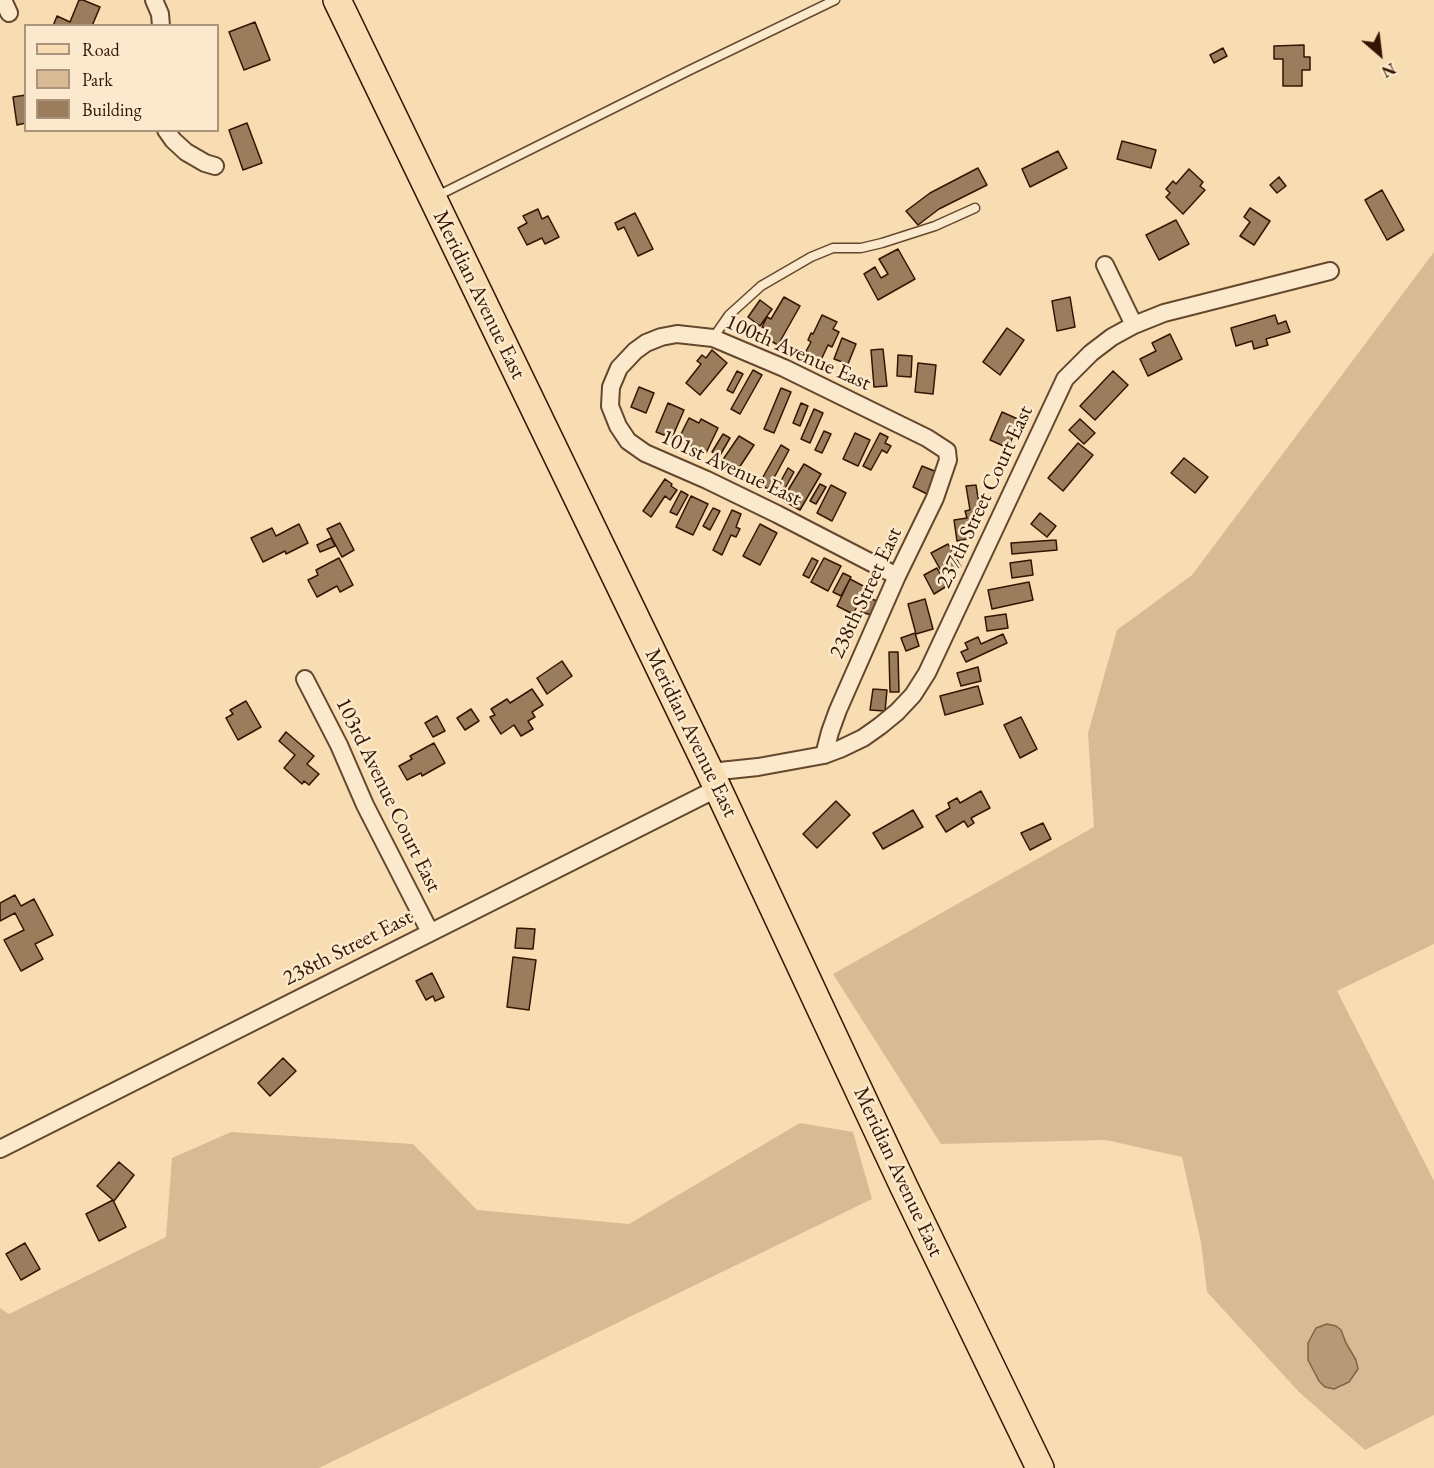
<!DOCTYPE html>
<style>
body{margin:0}
#map{position:relative;width:1434px;height:1468px;overflow:hidden;background:#f9ddb2;font-family:"EB Garamond",serif}
canvas{display:block}
.legend{position:absolute;left:24px;top:24px;width:195px;height:108px;box-sizing:border-box;background:#fbe9cd;border:2px solid #ab947b;margin:0;padding:8px 10px;list-style:none;font-size:18px;color:#341501}
.legend li{display:flex;align-items:center;gap:12px;height:30px}
.legend b{width:30px;border:2px solid #ab947b}
.north{position:absolute;left:1350px;top:24px;width:60px;height:60px;-webkit-text-stroke:4px #fbe9cd;paint-order:stroke;rotate:152deg;font-size:16px;font-weight:700;line-height:24px;text-align:center;color:#341501}
.north::after{content:'';display:block;margin:auto;width:21px;height:27px;background:#341501;clip-path:polygon(50% 0,100% 100%,50% 72%,0 100%)}
</style>
<div id="map">
<canvas width="1434" height="1468"></canvas>
<ul class="legend">
<li><b style="height:8px;background:#f9ddb2"></b>Road</li>
<li><b style="height:16px;background:#d8bb94"></b>Park</li>
<li><b style="height:16px;background:#9a7d5d"></b>Building</li>
</ul>
<div class="north">N</div>
</div>
<script>
const ctx = document.querySelector('canvas').getContext('2d');
ctx.lineJoin = 'round';
function fillPath(path, color) { ctx.fillStyle = color; ctx.fill(path, 'evenodd'); }
const toPath = rows => new Path2D(rows.map(r => 'M' + r).join(''));
function stroke(path, color, width, dash) { ctx.strokeStyle = color; ctx.lineWidth = width; ctx.lineCap = dash ? 'butt' : 'round'; ctx.setLineDash(dash || []); ctx.stroke(path); }
function drawText(font, color, halo, rows, align = 'center') {
  ctx.font = font + ' "EB Garamond",serif'; ctx.lineWidth = 5; ctx.setLineDash([]); ctx.textBaseline = 'middle'; ctx.strokeStyle = halo; ctx.fillStyle = color; for (const [text, x, y, turn = 0] of rows) {
    ctx.save(); ctx.translate(x, y); ctx.rotate((+turn || 0) * Math.PI / 180); ctx.textAlign = isNaN(turn) ? turn : align; if (halo) ctx.strokeText(text, 0, 0); ctx.fillText(text, 0, 0); ctx.restore();
  }
}
const green = toPath([
 [1434,252,1434,944,1337,991,1434,1181,1434,1415,1365,1450,1299,1392,1207,1292,1201,1242,1182,1157,1106,1140,941,1144,833,974,1094,827,1088,733,1117,630,1192,575],
 [800,1123,853,1132,872,1199,319,1468,0,1468,0,1308,9,1314,166,1237,172,1158,231,1132,413,1144,477,1210,629,1224]
]);
const water = toPath([
 [1327,1324,1336,1326,1341,1330,1346,1343,1356,1360,1358,1369,1349,1382,1334,1389,1325,1387,1319,1381,1308,1360,1308,1343,1316,1328,1327,1324]
]);
const building = toPath([
 [79,0,83,0,100,7,92,26,53,26,57,16,70,22,79,0],
 [255,22,270,60,244,70,229,32,255,22],
 [1304,45,1304,57,1310,57,1310,70,1302,70,1302,86,1283,86,1283,59,1274,59,1274,46,1304,45],
 [1223,48,1227,56,1214,63,1210,55,1223,48],
 [26,95,26,123,17,125,13,97,26,95],
 [247,123,262,163,243,170,229,130,247,123],
 [1122,141,1156,150,1151,168,1117,159,1122,141],
 [1058,151,1067,168,1030,187,1022,169,1058,151],
 [978,168,987,185,939,209,918,225,906,211,930,193,978,168],
 [1189,169,1203,182,1200,186,1205,190,1183,214,1166,197,1170,193,1166,189,1173,181,1176,184,1189,169],
 [1279,177,1286,186,1277,193,1270,185,1279,177],
 [1382,190,1404,230,1387,240,1365,200,1382,190],
 [1250,208,1270,221,1254,245,1240,236,1250,222,1244,217,1250,208],
 [538,209,542,219,548,216,559,237,545,244,542,238,527,245,518,228,527,223,523,216,538,209],
 [635,213,653,249,638,256,624,227,618,230,615,223,635,213],
 [1176,220,1189,244,1159,260,1146,235,1176,220],
 [898,249,915,279,878,300,864,274,875,267,881,278,888,274,879,259,898,249],
 [784,297,800,306,778,345,762,336,766,329,762,327,767,317,771,319,784,297],
 [1070,297,1075,327,1057,331,1052,301,1070,297],
 [760,300,772,309,760,326,748,317,760,300],
 [822,315,837,322,833,329,839,332,832,347,828,345,821,360,805,353,811,342,808,340,811,333,813,334,822,315],
 [1275,315,1278,324,1286,321,1290,332,1266,339,1268,345,1254,349,1252,341,1236,346,1231,328,1275,315],
 [1007,328,1024,340,1000,375,983,362,1007,328],
 [1170,334,1182,359,1148,376,1140,359,1156,351,1152,343,1170,334],
 [842,338,856,344,848,364,834,359,842,338],
 [883,349,887,386,874,387,871,350,883,349],
 [712,350,727,363,700,395,686,383,701,364,697,361,702,355,706,358,712,350],
 [898,355,912,356,911,377,897,376,898,355],
 [918,363,936,365,933,394,915,392,918,363],
 [753,370,762,375,740,414,731,409,753,370],
 [737,371,743,374,733,393,727,390,737,371],
 [1113,371,1128,385,1095,420,1080,406,1113,371],
 [639,387,654,393,646,413,631,407,639,387],
 [781,388,791,392,774,433,764,429,781,388],
 [668,403,684,410,672,438,656,432,668,403],
 [801,403,808,406,800,426,793,423,801,403],
 [814,409,823,413,810,443,801,439,814,409],
 [1002,412,1020,420,1008,448,990,440,1002,412],
 [689,418,699,423,701,419,718,428,706,453,678,440,689,418],
 [1080,419,1095,433,1084,444,1069,430,1080,419],
 [824,431,831,434,822,453,815,450,824,431],
 [855,433,870,440,858,466,843,459,855,433],
 [880,433,888,437,885,443,891,446,887,453,882,450,871,470,863,466,880,433],
 [723,434,730,438,719,457,712,452,723,434],
 [739,436,754,445,737,471,722,461,739,436],
 [1078,443,1093,455,1063,491,1048,478,1078,443],
 [781,445,789,450,768,489,759,484,781,445],
 [1184,458,1208,477,1195,493,1171,473,1184,458],
 [804,464,821,474,800,510,782,500,804,464],
 [922,466,937,472,927,494,913,487,922,466],
 [788,468,794,472,784,490,778,486,788,468],
 [665,479,672,484,671,486,677,490,670,500,665,496,651,517,643,511,665,479],
 [820,484,826,487,816,504,810,501,820,484],
 [831,485,846,493,832,521,817,513,831,485],
 [976,485,982,522,969,524,972,538,957,541,954,520,967,518,965,511,970,510,966,486,976,485],
 [681,491,688,495,677,515,670,512,681,491],
 [691,496,708,504,693,535,676,527,691,496],
 [713,508,720,511,710,530,703,526,713,508],
 [732,510,741,514,736,527,740,529,736,537,731,535,722,555,713,550,732,510],
 [1040,513,1056,526,1047,537,1031,524,1040,513],
 [340,523,354,550,342,557,327,529,340,523],
 [299,524,308,543,286,554,285,551,263,562,251,538,272,528,276,536,299,524],
 [760,524,777,533,760,565,743,556,760,524],
 [331,538,335,546,320,552,317,545,331,538],
 [1056,540,1057,550,1012,554,1011,543,1056,540],
 [948,544,961,567,944,576,931,553,948,544],
 [339,558,353,585,340,592,337,586,317,597,308,580,318,575,316,570,339,558],
 [812,558,818,561,809,578,803,575,812,558],
 [824,558,841,566,828,591,811,582,824,558],
 [1031,560,1033,575,1012,578,1010,563,1031,560],
 [937,568,947,586,934,594,924,575,937,568],
 [843,573,851,577,841,596,833,592,843,573],
 [850,579,867,588,853,614,837,606,850,579],
 [1029,582,1033,600,992,609,988,590,1029,582],
 [867,597,877,601,871,615,861,612,867,597],
 [925,599,933,629,916,634,908,604,925,599],
 [1006,614,1008,628,987,631,985,617,1006,614],
 [915,633,919,646,906,651,901,638,915,633],
 [1003,634,1007,643,966,662,961,652,968,649,965,643,978,637,981,644,1003,634],
 [889,652,898,652,899,692,890,692,889,652],
 [562,661,572,676,547,694,537,678,562,661],
 [978,667,981,681,961,686,957,673,978,667],
 [978,686,983,704,945,715,940,696,978,686],
 [532,689,543,705,532,712,535,717,528,721,533,729,521,736,514,725,501,734,490,717,495,715,491,709,507,699,510,703,532,689],
 [873,689,887,690,885,711,870,710,873,689],
 [246,701,261,727,238,740,226,718,233,714,230,710,246,701],
 [471,709,479,721,465,730,457,718,471,709],
 [437,716,445,731,433,737,425,723,437,716],
 [1021,717,1037,749,1020,758,1004,725,1021,717],
 [286,732,314,756,307,764,319,774,309,785,304,781,302,784,284,768,295,755,279,741,286,732],
 [434,743,445,763,422,776,421,773,407,780,399,766,412,759,410,756,434,743],
 [981,791,990,808,971,818,974,823,968,827,964,821,946,832,936,816,950,808,948,803,957,798,960,803,981,791],
 [836,801,850,815,817,848,803,834,836,801],
 [913,810,923,827,883,849,873,833,913,810],
 [1043,823,1051,839,1030,850,1021,833,1043,823],
 [15,895,21,906,34,899,53,935,35,944,43,959,21,971,4,940,24,930,15,913,0,921,0,903,15,895],
 [517,928,535,929,533,949,515,948,517,928],
 [513,957,536,960,529,1010,507,1007,513,957],
 [432,973,444,997,435,1001,433,996,426,1000,416,981,432,973],
 [283,1058,296,1071,270,1096,258,1083,283,1058],
 [119,1162,134,1175,114,1201,97,1186,119,1162],
 [113,1200,126,1227,99,1241,86,1214,113,1200],
 [25,1243,40,1269,21,1280,6,1254,25,1243]
]);
const service = toPath([
 [437,196,690,70,835,0],
 [713,338,729,315,761,286,811,257,833,248,861,248,882,243,935,226,975,208]
]);
const minor = toPath([
 [3,0,9,13],
 [154,0,160,14,161,26],
 [166,130,173,140,186,152,205,163,215,166],
 [1105,265,1134,325],
 [305,679,339,745,365,805,430,932],
 [824,755,830,732,838,710,897,576,935,498,948,460,947,451,927,438,784,368,713,338,677,334,661,337,646,343,635,351,619,368,611,387,610,406,618,426,628,441,645,453,707,480,777,514,897,576],
 [710,772,758,767,824,755,840,749,863,738,880,726,897,712,913,695,927,673,1065,379,1091,353,1112,337,1134,325,1164,313,1330,271],
 [0,1149,718,788]
]);
const primary = toPath([
 [337,0,710,772,904,1187,1040,1468]
]);
const streetNames = [
 ["Meridian Avenue East",479,295,64],
 ["100th Avenue East",798,353,24],
 ["101st Avenue East",731,468,25],
 ["237th Street Court East",985,497,-65],
 ["238th Street East",866,593,-65],
 ["Meridian Avenue East",691,733,64],
 ["103rd Avenue Court East",388,795,64],
 ["238th Street East",348,948,-27],
 ["Meridian Avenue East",898,1172,65]
];
fillPath(green, '#d8bb94');
fillPath(water, '#b69976');
stroke(water, '#826447', 1.5);
fillPath(building, '#9a7d5d');
stroke(building, '#341501', 1.5);
stroke(service, '#65472d', 11);
stroke(minor, '#65472d', 20);
stroke(primary, '#341501', 30);
stroke(service, '#fbe9cd', 8);
stroke(minor, '#fbe9cd', 16);
stroke(primary, '#f9ddb2', 27);
drawText('22px', '#341501', '#fbe9cd', streetNames);
</script>
